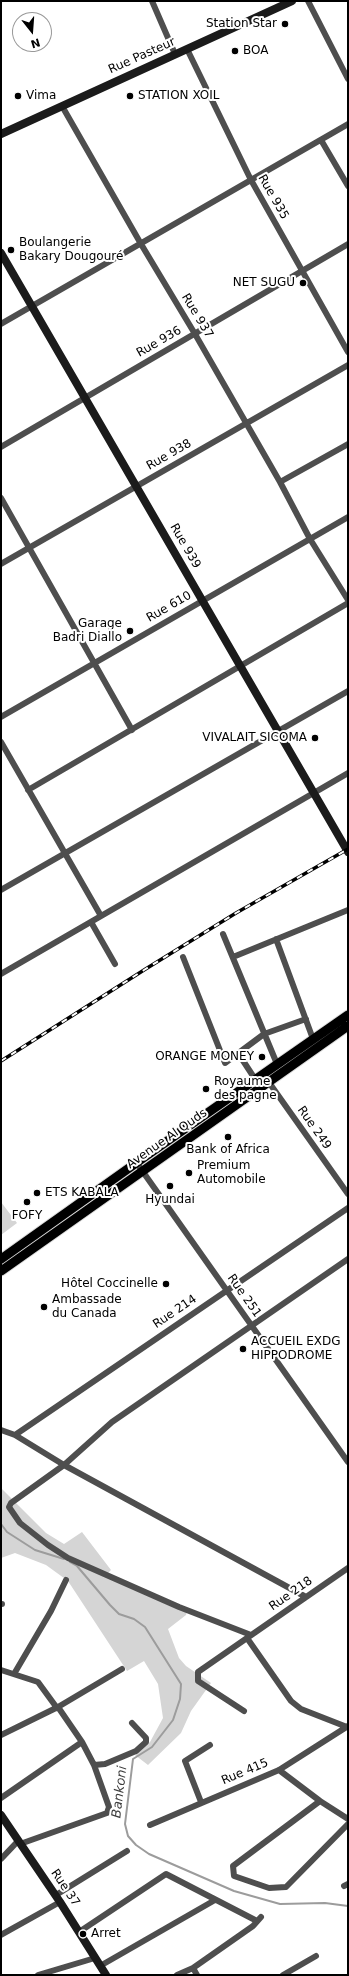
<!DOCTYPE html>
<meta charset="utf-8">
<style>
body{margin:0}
#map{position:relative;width:349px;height:1976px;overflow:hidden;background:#fff;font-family:"DejaVu Sans",sans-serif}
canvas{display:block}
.frame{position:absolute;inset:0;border:2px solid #000;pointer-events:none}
.north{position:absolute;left:12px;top:12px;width:40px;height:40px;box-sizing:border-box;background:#fff;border:1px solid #999;border-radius:50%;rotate:163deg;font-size:11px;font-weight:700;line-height:16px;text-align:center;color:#000}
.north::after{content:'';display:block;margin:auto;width:14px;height:18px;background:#000;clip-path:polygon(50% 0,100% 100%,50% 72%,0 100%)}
</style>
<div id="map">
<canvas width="349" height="1976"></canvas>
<div class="frame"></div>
<div class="north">N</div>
</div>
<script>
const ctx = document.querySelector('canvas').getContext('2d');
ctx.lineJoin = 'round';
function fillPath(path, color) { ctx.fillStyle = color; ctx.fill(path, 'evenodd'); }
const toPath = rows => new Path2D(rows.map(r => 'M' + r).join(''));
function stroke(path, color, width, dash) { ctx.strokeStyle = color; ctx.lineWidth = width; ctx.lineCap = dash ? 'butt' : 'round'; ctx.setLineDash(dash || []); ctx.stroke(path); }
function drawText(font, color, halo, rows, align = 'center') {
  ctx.font = font + ' "DejaVu Sans",sans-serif'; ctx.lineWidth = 4; ctx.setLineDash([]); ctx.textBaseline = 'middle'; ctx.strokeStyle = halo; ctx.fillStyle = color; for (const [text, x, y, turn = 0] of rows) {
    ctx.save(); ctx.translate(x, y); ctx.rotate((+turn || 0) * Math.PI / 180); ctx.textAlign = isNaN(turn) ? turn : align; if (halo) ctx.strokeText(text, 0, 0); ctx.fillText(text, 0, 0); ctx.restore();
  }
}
const green = toPath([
 [1,1202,17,1223,1,1235],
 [1,1488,46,1533,64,1544,82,1532,111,1570,107,1574,187,1612,186,1615,168,1629,179,1658,186,1666,211,1683,191,1711,181,1733,148,1765,135,1755,150,1742,163,1718,158,1684,144,1661,127,1671,68,1581,46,1565,15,1553,1,1558]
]);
const stream = toPath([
 [1,1524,7,1532,35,1550,64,1559],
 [70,1562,77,1566,110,1605,119,1614,134,1619,145,1627,181,1684,180,1699,173,1720,152,1747,133,1759,125,1824,128,1836,136,1845,149,1854,234,1891,280,1904,325,1903,348,1906]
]);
const street = toPath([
 [152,1,175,54],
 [308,1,348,79],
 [187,49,251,180,348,352],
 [62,106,141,244,195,334,280,482,310,539,348,600],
 [321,140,348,186],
 [1,324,348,124],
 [1,447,348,244],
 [280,482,348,444],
 [1,498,132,730],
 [1,564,348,365],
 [1,717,348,517],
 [1,742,101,916],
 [28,790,348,603],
 [1,890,348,691],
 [91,922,115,964],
 [223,934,277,1064],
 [276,939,313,1039],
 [183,957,225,1063,264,1034,306,1019],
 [233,957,348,910],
 [1,974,348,773],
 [238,1053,255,1079],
 [263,1074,348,1194],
 [136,1162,348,1462],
 [1,1430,15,1435,64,1465,306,1597],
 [15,1435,348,1208],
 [1,1604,2,1604],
 [251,1635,179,1607,68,1558,48,1545,20,1523,9,1507,11,1503,64,1465,112,1422,348,1259],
 [247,1638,291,1701,301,1709,347,1727],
 [1,1670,38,1682,57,1708],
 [14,1674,51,1611,66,1580],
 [244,1711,198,1681,198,1672,348,1568],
 [1,1735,58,1707,122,1669],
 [94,1765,105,1764,136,1751,146,1742,146,1738,132,1723],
 [279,1770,320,1801,348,1819],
 [1,1798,82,1742],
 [320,1801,233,1866,234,1876,269,1888,286,1887,348,1824],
 [201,1802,185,1761,210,1745],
 [150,1825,279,1770,348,1726],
 [20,1844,107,1813,109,1807,94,1765,82,1742,58,1707],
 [1,1859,18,1841],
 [344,1886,348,1884],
 [56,1895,127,1851],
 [79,1932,166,1874,257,1921],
 [1,1935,60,1902],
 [100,1966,215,1900],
 [193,1968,197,1975],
 [38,1975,95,1958],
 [177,1975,193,1968,253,1926,261,1917],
 [283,1975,316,1956]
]);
const secondary = toPath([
 [1,134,292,1],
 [1,253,348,852],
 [1,1815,60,1902,106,1975]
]);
const primary = toPath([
 [1,1259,153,1151,348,1015],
 [1,1271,348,1026]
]);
const rail = toPath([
 [1,1061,144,970,236,913,348,849]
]);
const markers = [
 [285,24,4,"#000"],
 [235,51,4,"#000"],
 [18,96,4,"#000"],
 [130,96,4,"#000"],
 [11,250,4,"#000"],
 [303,283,4,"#000"],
 [130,631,4,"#000"],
 [315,738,4,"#000"],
 [262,1057,4,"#000"],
 [206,1089,4,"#000"],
 [228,1137,4,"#000"],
 [189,1173,4,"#000"],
 [170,1186,4,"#000"],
 [37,1193,4,"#000"],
 [27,1202,4,"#000"],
 [166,1284,4,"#000"],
 [44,1307,4,"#000"],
 [243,1349,4,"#000"],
 [83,1934,4,"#000"]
];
const poiNames = [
 ["Station Star",277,24,"right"],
 ["BOA",243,51],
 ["Vima",26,96],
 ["STATION XOIL",138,96],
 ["Boulangerie",19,243],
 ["Bakary Dougouré",19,257],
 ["NET SUGU",295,283,"right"],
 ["Garage",122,624,"right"],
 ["Badri Diallo",122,638,"right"],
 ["VIVALAIT SICOMA",307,738,"right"],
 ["ORANGE MONEY",254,1057,"right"],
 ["Royaume",214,1082],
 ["des pagne",214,1096],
 ["Bank of Africa",228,1150,"center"],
 ["Premium",197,1166],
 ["Automobile",197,1180],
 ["ETS KABALA",45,1193],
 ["Hyundai",170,1200,"center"],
 ["FOFY",27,1216,"center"],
 ["Hôtel Coccinelle",158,1284,"right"],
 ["Ambassade",52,1300],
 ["du Canada",52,1314],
 ["ACCUEIL EXDG",251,1342],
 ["HIPPODROME",251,1356],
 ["Arret",91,1934]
];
const streetNames = [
 ["Rue Pasteur",142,56,-24],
 ["Rue 935",273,197,60],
 ["Rue 937",197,316,59],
 ["Rue 936",159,342,-30],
 ["Rue 938",169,455,-30],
 ["Rue 939",185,546,60],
 ["Rue 610",169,607,-30],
 ["Rue 249",314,1128,55],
 ["Avenue Al Quds",167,1139,-35],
 ["Rue 251",244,1296,55],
 ["Rue 214",175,1312,-34],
 ["Rue 218",291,1594,-35],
 ["Rue 415",245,1772,-23],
 ["Rue 37",65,1888,56]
];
const waterNames = [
 ["Bankoni",120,1792,-83]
];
fillPath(green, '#d5d5d5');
stroke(stream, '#9c9c9c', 2);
stroke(primary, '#dbdbdb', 11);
stroke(street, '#4e4e4e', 6);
stroke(secondary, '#1b1b1b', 8);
stroke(primary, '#000', 9);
stroke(rail, '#000', 3.5);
stroke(rail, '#fff', 2, [6]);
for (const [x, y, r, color] of markers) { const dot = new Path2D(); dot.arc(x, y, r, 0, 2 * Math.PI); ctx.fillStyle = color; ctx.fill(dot); stroke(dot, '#fff', 1.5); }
drawText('12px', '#000', '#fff', poiNames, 'left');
drawText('12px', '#000', '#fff', streetNames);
drawText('italic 13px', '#3d3d3d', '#fff', waterNames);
</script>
